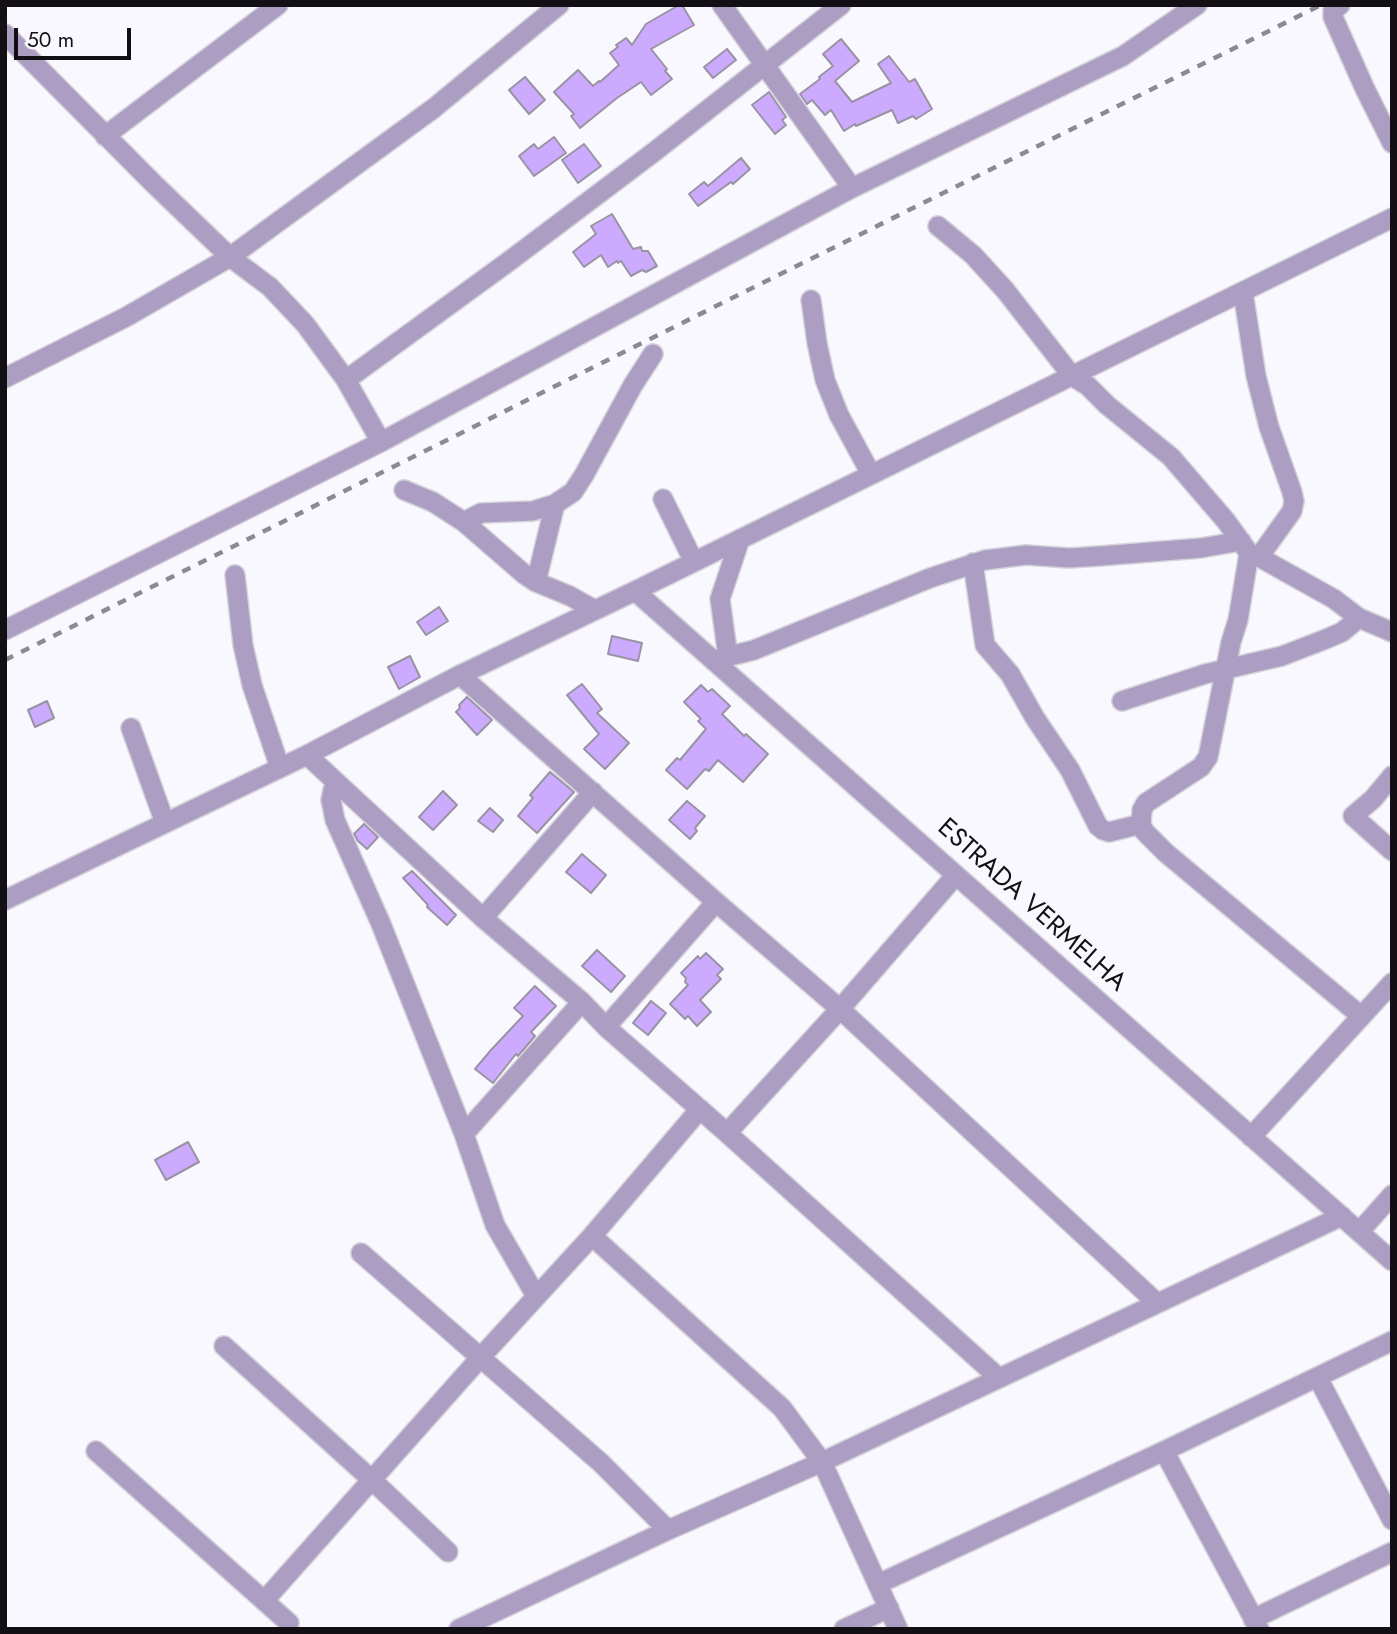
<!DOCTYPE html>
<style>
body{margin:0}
#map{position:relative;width:1397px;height:1634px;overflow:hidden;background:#faf8ff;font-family:Jost,sans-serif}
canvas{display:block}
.frame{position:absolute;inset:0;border:7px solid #121015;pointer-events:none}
.scale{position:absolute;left:14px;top:28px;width:117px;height:32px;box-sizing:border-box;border:4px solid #121015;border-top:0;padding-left:9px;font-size:21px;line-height:24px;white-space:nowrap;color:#121015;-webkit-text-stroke:5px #faf8ff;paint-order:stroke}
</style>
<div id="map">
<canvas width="1397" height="1634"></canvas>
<div class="frame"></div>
<div class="scale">50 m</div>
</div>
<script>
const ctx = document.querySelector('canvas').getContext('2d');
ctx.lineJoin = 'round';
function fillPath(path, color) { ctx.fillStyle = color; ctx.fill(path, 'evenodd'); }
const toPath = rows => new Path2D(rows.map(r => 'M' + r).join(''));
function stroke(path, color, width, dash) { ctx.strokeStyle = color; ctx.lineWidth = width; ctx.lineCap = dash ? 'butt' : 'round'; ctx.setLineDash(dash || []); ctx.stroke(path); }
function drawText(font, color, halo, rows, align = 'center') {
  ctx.font = font + ' Jost,sans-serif'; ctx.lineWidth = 5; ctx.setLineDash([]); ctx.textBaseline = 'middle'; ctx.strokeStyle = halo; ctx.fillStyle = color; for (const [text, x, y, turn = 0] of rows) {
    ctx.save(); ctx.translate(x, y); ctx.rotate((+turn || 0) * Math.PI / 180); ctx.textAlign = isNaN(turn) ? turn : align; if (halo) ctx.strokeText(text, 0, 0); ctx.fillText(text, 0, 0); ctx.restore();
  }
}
const building = toPath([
 [679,5,682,5,694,25,651,49,667,69,665,71,672,79,651,95,641,82,617,98,580,128,571,116,574,114,554,92,578,70,593,86,599,81,600,82,619,65,610,53,618,47,616,45,626,38,632,45,646,24,679,5],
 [841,39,859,61,835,81,852,102,891,83,878,64,889,56,909,82,915,79,932,109,916,119,913,116,898,123,892,110,856,126,855,124,844,131,831,110,825,115,812,100,807,104,800,94,820,79,819,77,833,66,823,54,841,39],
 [727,49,736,60,713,78,704,67,727,49],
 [525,77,545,100,529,114,509,90,525,77],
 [769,92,786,117,782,120,786,125,775,134,752,105,769,92],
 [554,137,566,153,534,176,519,156,534,144,538,149,554,137],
 [584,144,601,166,578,183,562,160,584,144],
 [741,158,750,169,733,184,731,182,698,206,689,194,704,182,708,186,741,158],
 [612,214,633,249,641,247,642,251,648,251,657,266,646,272,642,270,631,276,621,261,618,263,617,261,608,267,601,255,584,267,573,252,596,234,591,226,612,214],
 [439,607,448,621,426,635,417,622,439,607],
 [612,636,642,643,638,661,608,654,612,636],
 [410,656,420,677,399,689,388,667,410,656],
 [582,684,602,709,597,713,629,743,605,769,584,749,599,734,567,695,582,684],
 [701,685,708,692,712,689,730,706,722,714,744,736,746,734,768,754,743,782,718,760,709,771,705,769,687,789,666,770,677,758,680,760,706,729,698,721,701,719,684,702,701,685],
 [467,697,492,720,477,735,456,712,460,708,459,705,467,697],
 [47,701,54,718,35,727,28,710,47,701],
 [550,772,574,792,537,833,518,816,533,798,530,795,550,772],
 [443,791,457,805,433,830,419,817,443,791],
 [687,801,705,816,695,828,697,831,690,839,669,820,687,801],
 [490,808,503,820,493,832,478,821,490,808],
 [364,824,378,837,367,849,358,841,354,834,364,824],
 [582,854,606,875,591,893,566,872,582,854],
 [412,871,456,915,447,925,427,907,428,905,403,878,412,871],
 [597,950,625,976,611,992,582,966,597,950],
 [706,953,723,969,717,975,721,979,700,1000,711,1012,697,1026,688,1016,685,1019,670,1004,688,985,685,982,686,978,681,973,698,956,700,959,706,953],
 [535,986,556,1006,531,1032,535,1036,518,1056,516,1054,493,1083,475,1069,491,1050,523,1016,514,1008,535,986],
 [651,1001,666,1013,648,1035,633,1023,651,1001],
 [188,1142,199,1162,166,1180,155,1160,188,1142]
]);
const minor = toPath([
 [722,5,852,188],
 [1340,5,1333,11,1333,17,1365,89,1392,143],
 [5,34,154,184,230,257,270,287,305,324,346,380,381,442],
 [105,136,278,5],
 [938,226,973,255,1005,290,1072,376,1088,386,1107,405,1171,457,1226,521,1249,553,1259,557,1334,599,1359,618,1392,632],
 [1243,292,1256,376,1269,427,1292,492,1294,501,1292,511,1259,557],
 [811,300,817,343,825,380,839,415,871,474],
 [5,378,126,317,230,257,434,108,559,5],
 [346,380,508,262,654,152,841,5],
 [404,490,433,502,464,522,524,574,536,582,570,596,595,610],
 [663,499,694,562],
 [464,522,481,513,533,511,555,504,573,492,584,475,633,385,653,354],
 [1249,553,1238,620,1231,642,1208,757,1201,767,1146,803,1142,810,1141,824,1144,831,1166,853,1361,1016],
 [973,563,985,645,1010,674,1035,718,1070,770,1098,826,1103,830,1109,832,1141,824],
 [235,575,243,645,252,685,280,768],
 [536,582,555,504],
 [635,591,1392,1261],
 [5,630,381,442,852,188,1123,56,1197,5],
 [728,657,720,599,740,539],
 [714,660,754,650,930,578,985,560,1026,555,1069,558,1100,556,1201,548,1241,541],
 [460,675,716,902,840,1009,1157,1303],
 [1122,701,1205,674,1282,656,1326,639,1342,632,1359,618],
 [131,728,165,823],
 [307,755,483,918,582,1002,606,1027,727,1133,999,1378],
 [1392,776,1373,799,1353,816,1392,851],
 [338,784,333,790,331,800,335,820,381,924,464,1134,495,1225,536,1296],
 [5,900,307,755,460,675,635,591,1392,218],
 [483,918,593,792],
 [606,1027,716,902],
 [727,1133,840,1009,956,875],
 [464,1134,582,1002],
 [1251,1137,1392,983],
 [1360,1231,1392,1195],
 [592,1236,782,1408,822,1462,898,1629],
 [361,1253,601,1463,668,1530],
 [224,1346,372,1480,448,1552],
 [1318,1378,1392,1520],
 [96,1451,289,1623],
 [1164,1451,1259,1629],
 [878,1584,1164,1451,1392,1341],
 [264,1601,480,1358,592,1236,700,1109],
 [1253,1619,1392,1552],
 [459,1629,668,1530,822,1462,1342,1216],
 [844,1629,889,1608]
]);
const rail = toPath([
 [5,660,1321,5]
]);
const streetNames = [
 ["ESTRADA VERMELHA",1031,906,42]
];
fillPath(building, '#ccabff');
stroke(building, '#9993a3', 2);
stroke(minor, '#d5d3da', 22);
stroke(minor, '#ac9ec3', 19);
stroke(rail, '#8c8a90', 4.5, [9, 9]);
drawText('26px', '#121015', '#faf8ff', streetNames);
</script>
